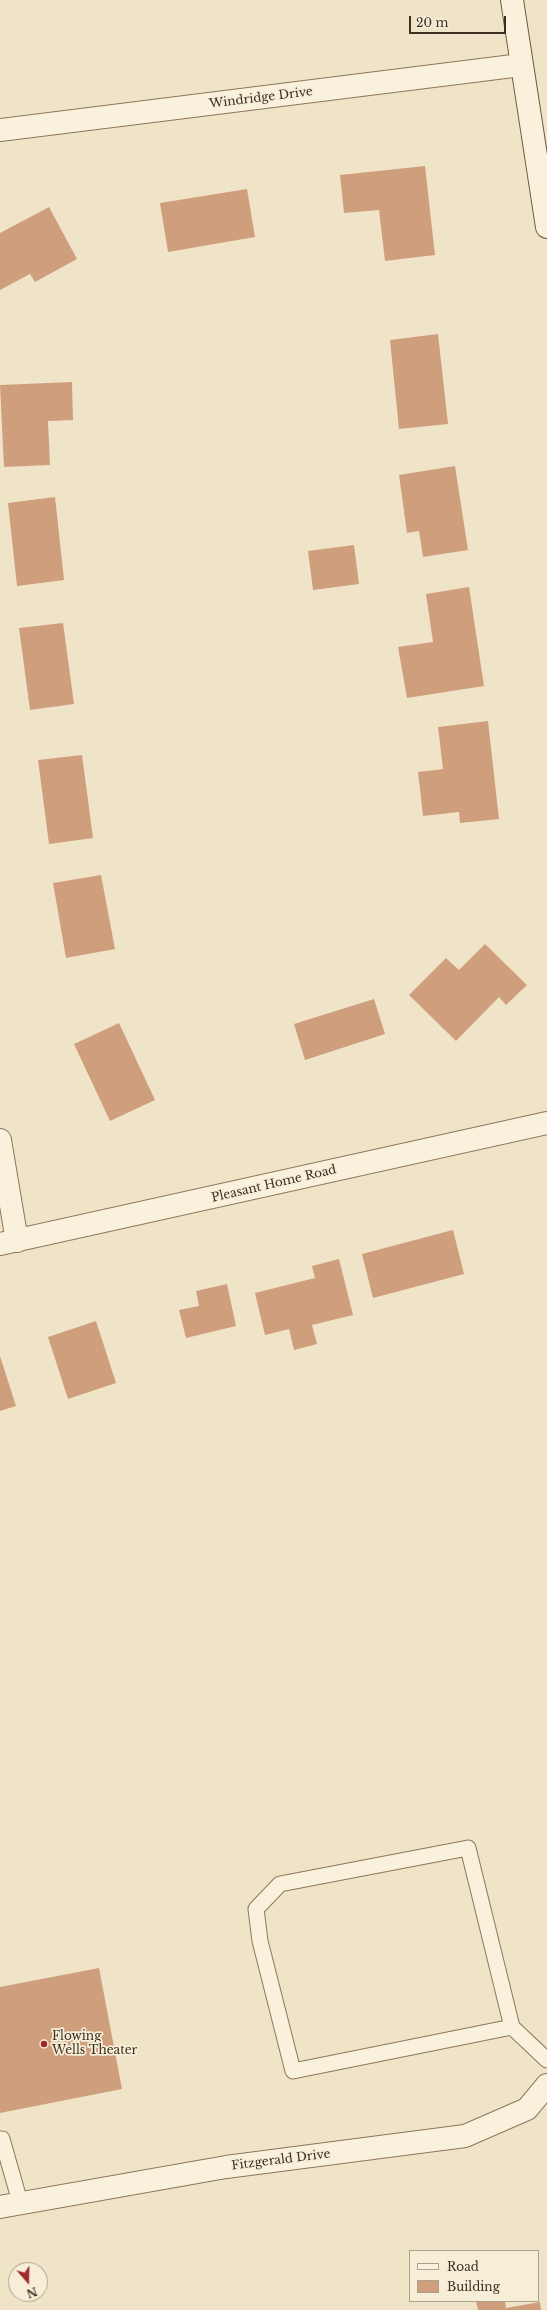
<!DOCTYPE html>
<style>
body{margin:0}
#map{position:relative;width:547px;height:2310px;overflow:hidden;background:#f0e4c8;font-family:"Libre Baskerville",serif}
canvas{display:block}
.legend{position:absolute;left:409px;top:2250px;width:130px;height:52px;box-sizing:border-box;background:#f7eed8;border:1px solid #ada18e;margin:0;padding:5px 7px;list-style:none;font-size:12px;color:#3d2e20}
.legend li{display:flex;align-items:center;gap:8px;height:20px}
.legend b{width:20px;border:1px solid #ada18e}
.north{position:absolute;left:8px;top:2262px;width:40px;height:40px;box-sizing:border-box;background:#f7eed8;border:1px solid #ada18e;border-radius:50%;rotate:160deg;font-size:11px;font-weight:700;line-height:16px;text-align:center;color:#3d2e20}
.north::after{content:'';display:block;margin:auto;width:14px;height:18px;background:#9e2a2b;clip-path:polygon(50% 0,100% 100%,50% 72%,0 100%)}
.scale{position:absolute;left:409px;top:16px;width:97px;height:18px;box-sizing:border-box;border:2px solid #3d2e20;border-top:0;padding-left:5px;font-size:12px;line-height:14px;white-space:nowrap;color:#3d2e20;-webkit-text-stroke:3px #f7eed8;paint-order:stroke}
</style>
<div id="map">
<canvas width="547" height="2310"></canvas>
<ul class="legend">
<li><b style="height:5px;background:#faf1dc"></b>Road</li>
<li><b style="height:11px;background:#cf9f7d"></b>Building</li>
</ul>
<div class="north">N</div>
<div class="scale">20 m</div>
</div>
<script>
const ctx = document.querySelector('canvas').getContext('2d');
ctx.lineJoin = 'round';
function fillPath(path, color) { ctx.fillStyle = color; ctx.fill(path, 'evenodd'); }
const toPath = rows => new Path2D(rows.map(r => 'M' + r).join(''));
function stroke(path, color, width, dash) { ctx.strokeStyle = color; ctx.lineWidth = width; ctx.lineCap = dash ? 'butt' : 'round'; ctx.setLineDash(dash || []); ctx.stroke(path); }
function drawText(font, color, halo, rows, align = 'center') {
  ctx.font = font + ' "Libre Baskerville",serif'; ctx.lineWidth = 3.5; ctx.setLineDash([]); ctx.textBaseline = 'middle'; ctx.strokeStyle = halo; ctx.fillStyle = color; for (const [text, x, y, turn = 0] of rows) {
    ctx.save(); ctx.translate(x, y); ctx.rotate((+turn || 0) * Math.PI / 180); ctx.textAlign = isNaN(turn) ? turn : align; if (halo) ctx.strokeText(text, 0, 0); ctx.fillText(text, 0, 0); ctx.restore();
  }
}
const building = toPath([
 [425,166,435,255,385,261,379,210,344,213,340,175],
 [247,189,255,237,168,252,160,203],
 [49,207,77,259,35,282,30,274,0,290,0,233],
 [438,334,448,424,399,429,390,340],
 [72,382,73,420,48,421,50,465,4,467,0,385],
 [455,466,468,550,423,557,419,531,407,533,399,475],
 [55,497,64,580,17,586,8,503],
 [354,545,359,584,313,590,308,551],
 [469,587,484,686,407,698,398,647,433,642,426,594],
 [63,623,74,704,30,710,19,628],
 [488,721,499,819,460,823,459,812,423,816,418,772,443,769,438,727],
 [82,755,93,838,49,844,38,760],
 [101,875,115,949,66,958,53,883],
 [485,944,527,985,506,1005,499,997,456,1041,409,995,446,958,459,970],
 [374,999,385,1034,305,1060,294,1024],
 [119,1023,155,1100,110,1121,74,1044],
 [453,1230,464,1274,373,1298,362,1254],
 [339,1259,353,1315,312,1325,317,1344,294,1350,289,1329,265,1335,255,1293,315,1278,312,1266],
 [227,1284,236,1326,186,1338,179,1310,199,1306,196,1291],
 [96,1321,116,1383,68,1399,48,1337],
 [0,1356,16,1406,0,1411],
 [99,1968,122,2089,0,2113,0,1987],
 [476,2301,505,2301,506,2308,540,2302,541,2310,478,2310]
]);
const service = toPath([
 [512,2027,293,2071,260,1941,256,1909,280,1884,468,1848,512,2027,547,2060],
 [0,2139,2,2139,20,2202]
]);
const minor = toPath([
 [0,130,521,65],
 [0,1140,17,1241],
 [0,2207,226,2167,465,2136,527,2109,547,2085]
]);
const tertiary = toPath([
 [0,1244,547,1123]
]);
const secondary = toPath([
 [512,0,547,227]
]);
const markers = [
 [44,2044,4,"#9e2a2b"]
];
const streetNames = [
 ["Windridge Drive",261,98,-7],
 ["Pleasant Home Road",274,1184,-13],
 ["Fitzgerald Drive",281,2160,-7]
];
const poiNames = [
 ["Flowing",52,2037],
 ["Wells Theater",52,2051]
];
fillPath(building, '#cf9f7d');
stroke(service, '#8d765c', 17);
stroke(minor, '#8d765c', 24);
stroke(tertiary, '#8d765c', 24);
stroke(secondary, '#6f573f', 24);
stroke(service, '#faf1dc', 15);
stroke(minor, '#faf1dc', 22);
stroke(tertiary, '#faf1dc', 22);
stroke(secondary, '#faf1dc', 22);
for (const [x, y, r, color] of markers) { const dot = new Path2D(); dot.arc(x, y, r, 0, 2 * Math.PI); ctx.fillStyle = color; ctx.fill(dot); stroke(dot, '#f7eed8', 1.5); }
drawText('12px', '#3d2e20', '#f7eed8', streetNames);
drawText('12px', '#3d2e20', '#f7eed8', poiNames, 'left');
</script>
